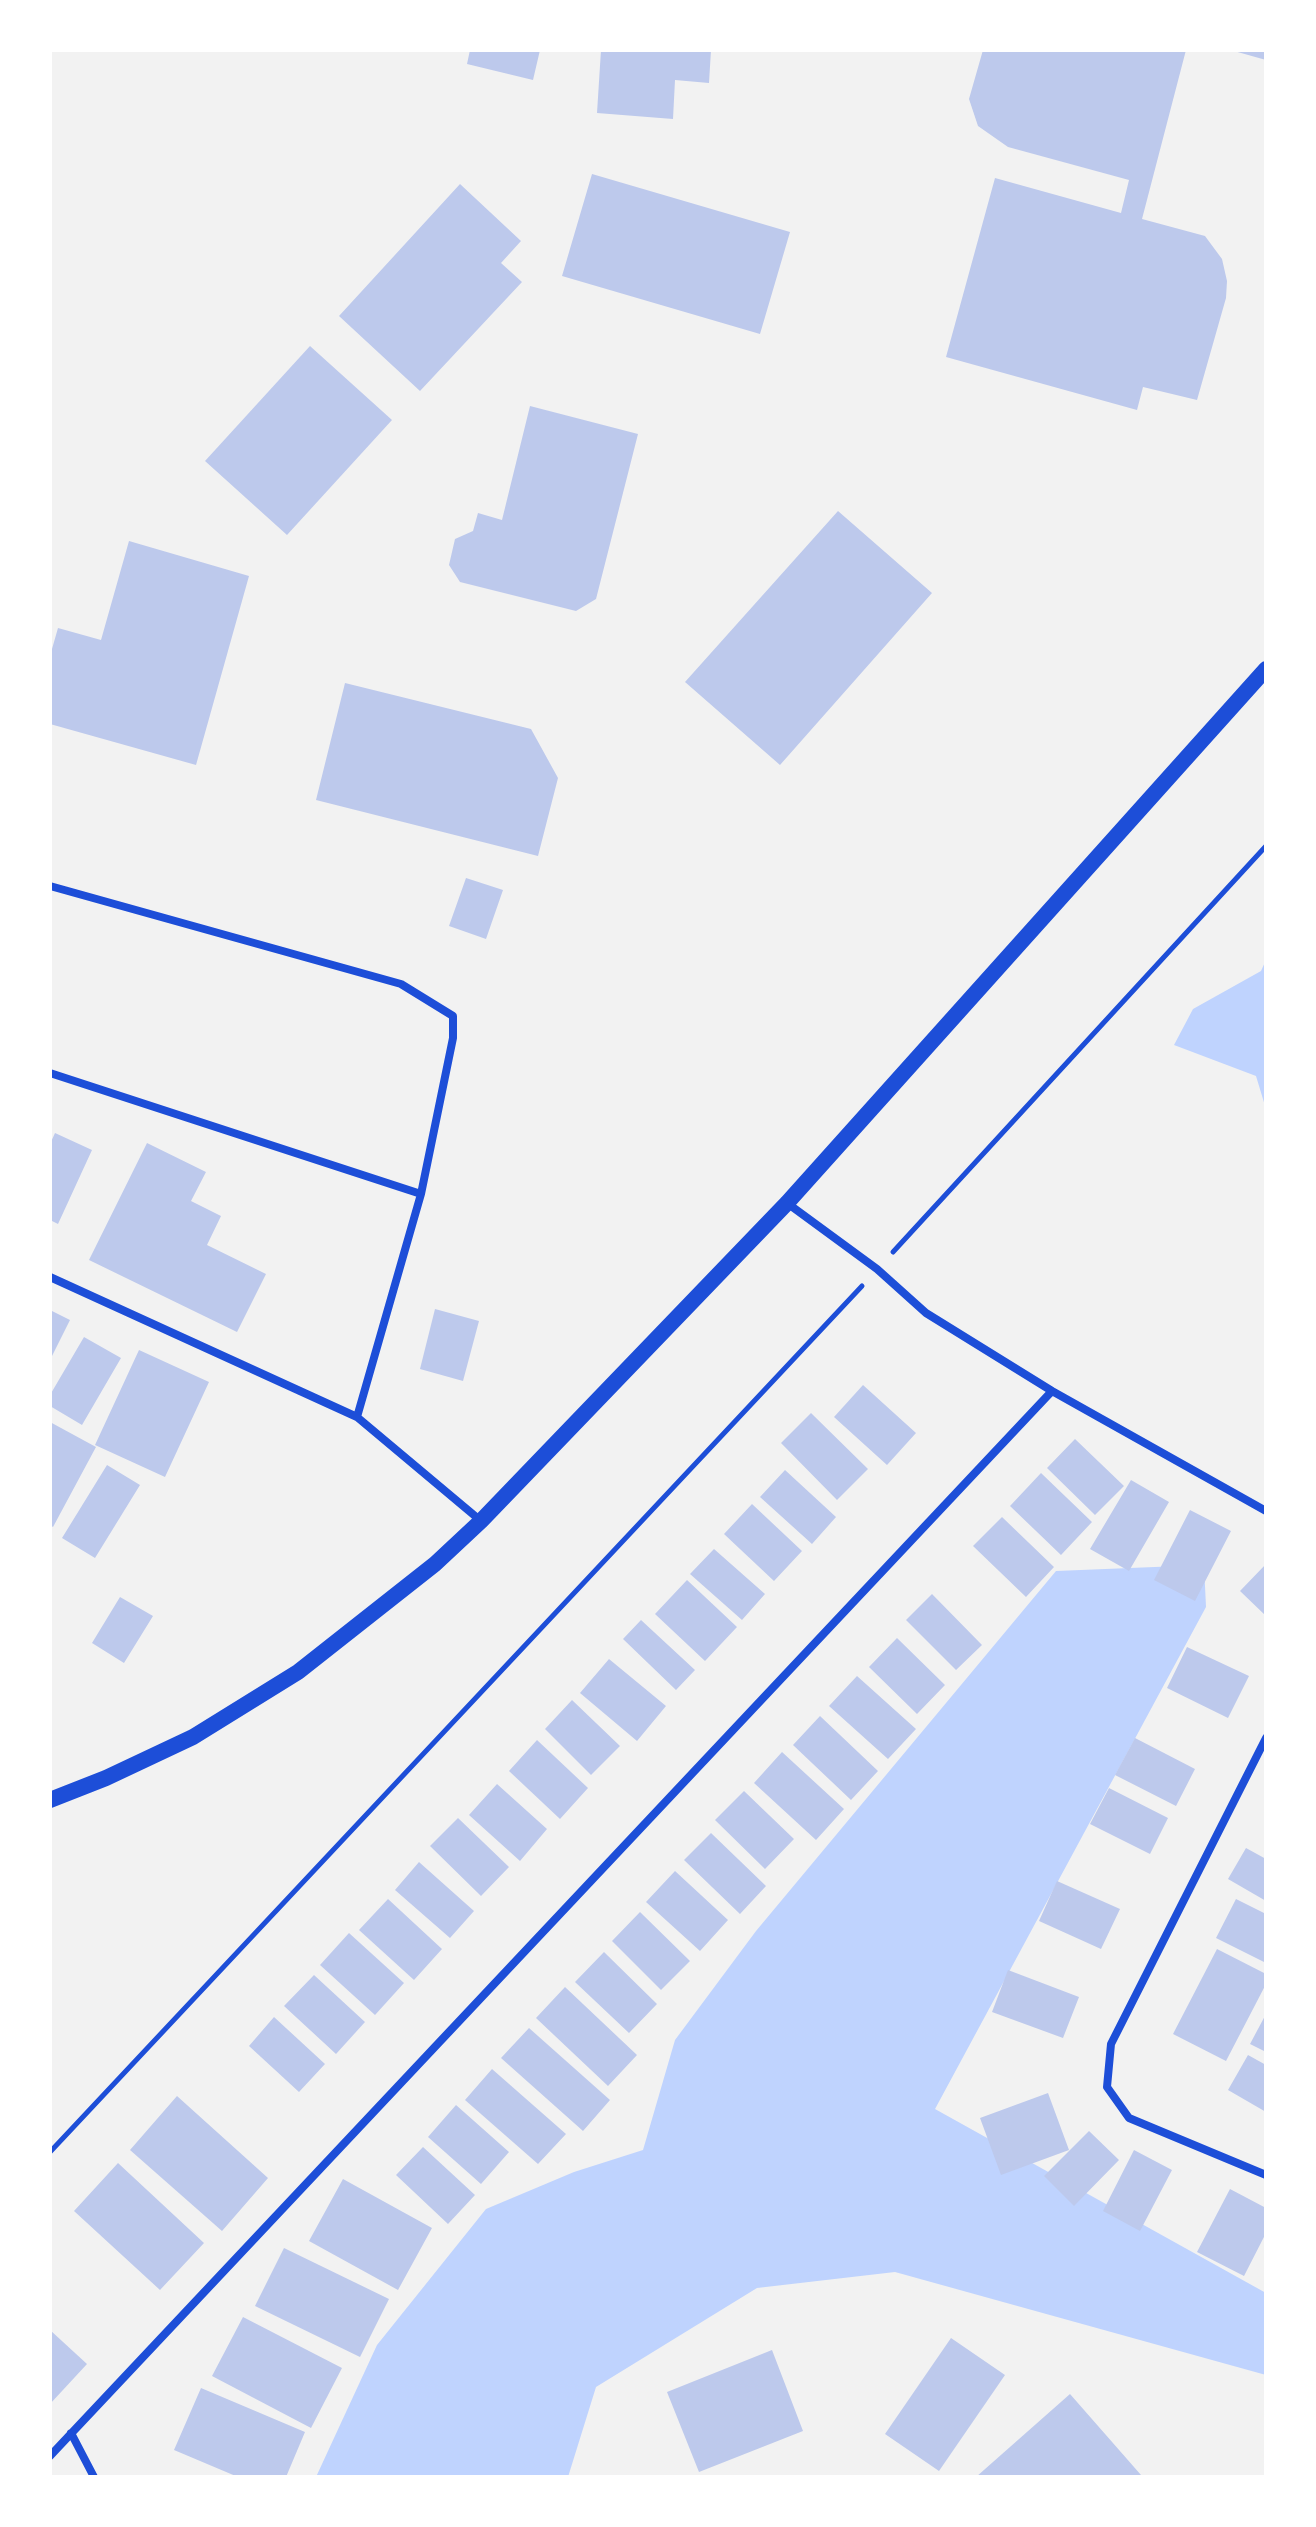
<!DOCTYPE html>
<style>
body{margin:0}
#map{position:relative;width:1316px;height:2527px;overflow:hidden;background:#f2f2f2;font-family:"Exo 2",sans-serif}
canvas{display:block}
.frame{position:absolute;inset:0;border:52px solid #fff;pointer-events:none}
</style>
<div id="map">
<canvas width="1316" height="2527"></canvas>
<div class="frame"></div>
</div>
<script>
const ctx = document.querySelector('canvas').getContext('2d');
ctx.lineJoin = 'round';
function fillPath(path, color) { ctx.fillStyle = color; ctx.fill(path, 'evenodd'); }
const toPath = rows => new Path2D(rows.map(r => 'M' + r).join(''));
function stroke(path, color, width, dash) { ctx.strokeStyle = color; ctx.lineWidth = width; ctx.lineCap = dash ? 'butt' : 'round'; ctx.setLineDash(dash || []); ctx.stroke(path); }
const water = toPath([
 [1266,960,1266,1109,1256,1076,1174,1045,1193,1009,1261,971],
 [1204,1565,1206,1607,935,2109,1266,2293,1266,2375,895,2272,757,2288,596,2387,568,2477,316,2477,377,2345,486,2209,574,2172,643,2150,675,2040,756,1931,1056,1571]
]);
const building = toPath([
 [470,50,540,50,533,80,467,64],
 [601,50,711,50,709,83,675,80,673,119,597,113],
 [983,50,1186,50,1142,219,1205,236,1222,259,1227,281,1226,298,1197,400,1143,387,1137,410,946,357,995,178,1121,213,1129,180,1008,147,978,126,969,99],
 [1234,50,1266,50,1266,60,1234,51],
 [592,174,790,232,760,334,562,276],
 [460,184,521,241,501,263,522,282,420,391,339,316],
 [310,346,392,420,287,535,205,461],
 [530,406,638,434,596,599,576,611,460,582,449,565,455,539,473,531,478,513,502,520],
 [838,511,932,593,780,765,685,682],
 [129,541,249,576,196,765,50,724,50,656,58,628,101,640],
 [345,683,531,729,558,778,538,856,316,800],
 [466,878,503,890,486,939,449,926],
 [55,1133,92,1150,58,1224,50,1220,50,1144],
 [147,1143,206,1172,191,1201,221,1216,207,1245,266,1274,237,1332,89,1260],
 [435,1309,479,1321,463,1381,420,1369],
 [50,1310,70,1320,50,1360],
 [84,1337,121,1358,82,1425,50,1406,50,1395],
 [139,1350,209,1382,165,1477,95,1445],
 [863,1385,916,1433,887,1465,834,1417],
 [811,1413,868,1469,837,1500,781,1443],
 [50,1422,96,1447,53,1527,50,1525],
 [1075,1439,1124,1486,1095,1515,1047,1468],
 [107,1465,140,1485,95,1558,62,1538],
 [785,1470,836,1517,812,1544,760,1497],
 [1041,1473,1092,1522,1061,1555,1010,1506],
 [1131,1480,1169,1502,1129,1571,1090,1549],
 [752,1504,802,1551,774,1581,724,1534],
 [1190,1510,1231,1531,1195,1601,1154,1580],
 [1002,1517,1054,1567,1026,1597,973,1546],
 [714,1549,765,1594,742,1620,690,1574],
 [1266,1564,1266,1616,1240,1591],
 [687,1580,737,1627,705,1661,655,1614],
 [932,1594,982,1645,956,1670,906,1620],
 [120,1597,153,1616,124,1663,92,1643],
 [641,1620,695,1670,676,1690,623,1639],
 [897,1638,945,1685,917,1714,869,1667],
 [1187,1647,1249,1676,1228,1718,1167,1688],
 [609,1659,666,1706,637,1741,580,1693],
 [857,1676,916,1729,888,1759,829,1706],
 [572,1700,620,1746,591,1775,545,1729],
 [820,1716,878,1771,851,1800,793,1745],
 [1135,1738,1195,1769,1176,1806,1115,1775],
 [537,1740,588,1788,560,1819,509,1771],
 [782,1752,844,1809,816,1840,754,1783],
 [497,1784,547,1829,520,1861,469,1815],
 [1109,1788,1168,1818,1150,1854,1090,1824],
 [744,1791,794,1839,765,1869,715,1820],
 [458,1818,509,1867,481,1896,430,1846],
 [711,1833,766,1886,740,1914,684,1860],
 [1246,1848,1266,1859,1266,1901,1228,1879],
 [419,1862,474,1911,450,1938,395,1890],
 [675,1871,728,1920,700,1951,646,1902],
 [1057,1881,1120,1909,1101,1949,1039,1921],
 [388,1899,442,1949,414,1980,359,1930],
 [1236,1899,1266,1914,1266,1963,1216,1938],
 [640,1912,690,1961,661,1990,612,1941],
 [349,1933,404,1983,375,2015,320,1965],
 [1217,1949,1266,1974,1266,1984,1226,2061,1173,2034],
 [604,1952,657,2004,629,2033,575,1982],
 [1008,1970,1079,1997,1063,2038,992,2012],
 [314,1975,365,2022,336,2054,284,2006],
 [565,1987,637,2055,608,2086,536,2018],
 [1266,2014,1266,2052,1250,2044],
 [274,2017,325,2064,299,2092,249,2046],
 [529,2028,610,2100,583,2131,501,2058],
 [1248,2055,1266,2065,1266,2112,1228,2090],
 [492,2069,566,2134,538,2164,465,2100],
 [1048,2093,1069,2150,1001,2175,980,2118],
 [177,2096,268,2178,222,2231,130,2150],
 [456,2105,509,2152,481,2184,428,2137],
 [1089,2131,1119,2160,1074,2206,1044,2176],
 [423,2147,475,2195,448,2224,396,2175],
 [1134,2150,1172,2170,1140,2231,1103,2211],
 [118,2163,204,2243,160,2290,74,2211],
 [343,2179,432,2228,398,2290,309,2241],
 [1230,2189,1266,2208,1266,2233,1244,2276,1197,2252],
 [284,2248,389,2299,360,2357,255,2306],
 [243,2317,342,2368,311,2428,212,2376],
 [50,2330,87,2364,50,2404],
 [951,2338,1005,2375,939,2471,885,2434],
 [772,2350,803,2431,699,2472,667,2392],
 [201,2388,305,2432,286,2477,238,2477,174,2450],
 [1070,2394,1141,2475,976,2477]
]);
const path = toPath([
 [893,1252,1266,846],
 [50,2152,862,1286]
]);
const minor = toPath([
 [50,886,401,984,453,1016,453,1038,421,1194,357,1417],
 [50,1073,421,1194],
 [787,1203,877,1269,926,1313,1052,1391,1266,1511],
 [50,1277,357,1417,481,1521],
 [1266,1738,1111,2044,1107,2087,1129,2118,1266,2175],
 [71,2433,94,2477],
 [50,2456,1052,1391]
]);
const secondary = toPath([
 [50,1800,106,1778,193,1737,298,1672,435,1564,481,1521,787,1203,1266,669]
]);
fillPath(water, '#bfd3fe');
fillPath(building, '#bdc9ec');
stroke(path, '#1d4ed8', 5);
stroke(minor, '#1d4ed8', 8);
stroke(secondary, '#1d4ed8', 16);
</script>
